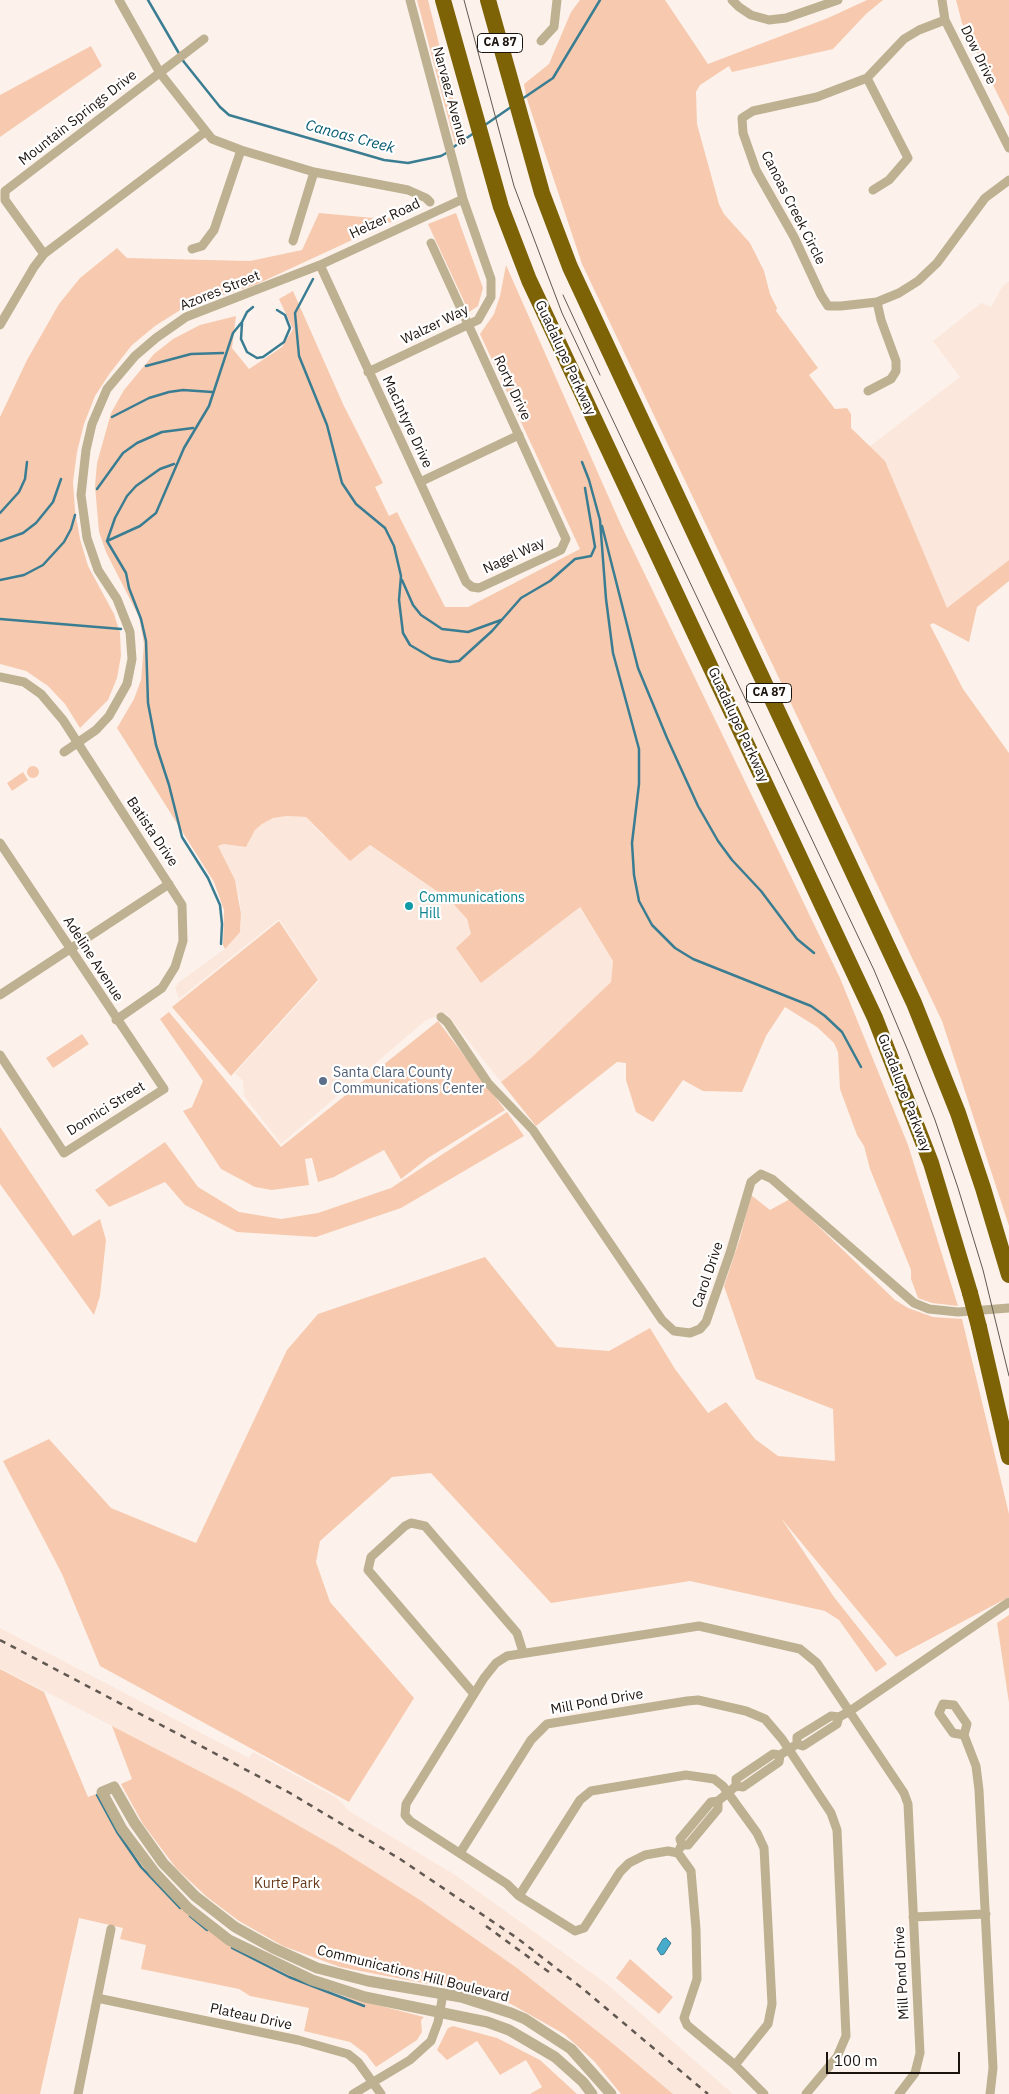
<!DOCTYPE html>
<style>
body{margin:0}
#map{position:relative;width:1009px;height:2094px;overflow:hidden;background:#fcf2eb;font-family:"IBM Plex Sans",sans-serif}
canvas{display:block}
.scale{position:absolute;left:826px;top:2052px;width:134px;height:22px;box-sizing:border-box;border:2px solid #1b130d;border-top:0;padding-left:6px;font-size:15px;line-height:18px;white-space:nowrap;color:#1b130d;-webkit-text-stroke:4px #fff;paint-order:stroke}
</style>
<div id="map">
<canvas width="1009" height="2094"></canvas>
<div class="scale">100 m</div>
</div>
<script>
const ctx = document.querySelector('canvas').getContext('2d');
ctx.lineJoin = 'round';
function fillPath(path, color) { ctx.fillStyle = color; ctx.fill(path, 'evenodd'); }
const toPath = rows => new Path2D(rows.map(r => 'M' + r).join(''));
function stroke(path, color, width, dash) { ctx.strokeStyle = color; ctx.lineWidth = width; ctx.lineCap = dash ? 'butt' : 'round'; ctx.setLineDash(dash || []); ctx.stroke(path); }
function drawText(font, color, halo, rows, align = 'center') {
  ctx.font = font + ' "IBM Plex Sans",sans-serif'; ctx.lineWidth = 4.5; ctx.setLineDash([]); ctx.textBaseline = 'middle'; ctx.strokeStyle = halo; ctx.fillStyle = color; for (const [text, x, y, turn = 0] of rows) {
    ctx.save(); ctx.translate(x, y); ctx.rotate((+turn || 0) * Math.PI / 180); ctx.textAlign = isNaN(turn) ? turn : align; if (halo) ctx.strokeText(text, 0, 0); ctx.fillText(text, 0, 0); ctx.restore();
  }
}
const built = toPath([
 [1009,281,1009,560,947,609,885,461,869,447,960,377,933,341,981,303,991,307,1002,287],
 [287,816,306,817,323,836,369,845,451,901,461,909,470,927,481,983,579,907,613,961,611,982,530,1059,501,1082,446,1013,426,1020,281,1144,244,1096,243,1081,235,1073,319,981,282,923,279,919,179,999,175,988,179,982,225,949,241,927,240,900,235,880,218,846,222,844,246,847,255,830,262,824,273,818],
 [0,1628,249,1758,253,1752,337,1798,349,1811,455,1875,607,1984,733,2094,673,2094,611,2042,517,1968,420,1900,336,1847,238,1791,0,1668]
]);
const green = toPath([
 [417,0,428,0,442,56,460,125,455,144],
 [580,0,665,0,708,64,828,18,867,0,883,0,866,14,833,49,732,72,729,66,700,85,696,92,697,124,719,204,724,214,750,243,764,271,770,294,777,308,776,311,818,368,809,375,835,409,847,408,851,414,851,428,885,461,947,608,1009,560,1009,581,977,607,969,642,933,623,930,625,963,689,1009,753,1009,1226,942,1021,582,264,526,96,524,84,549,64,571,12],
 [956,0,1009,0,1009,117,962,23],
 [91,46,102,66,0,137,0,95],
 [319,213,385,219,406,215,255,285,185,307,155,326,132,345,110,373,95,396,84,424,77,452,73,482,75,510,80,539,88,566,114,614,120,633,121,656,117,678,108,700,80,728,65,704,48,686,26,671,0,664,0,417,27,360,59,304,80,278,117,248,127,258,250,261,302,250],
 [456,213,483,288,478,306,469,312,428,224],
 [506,265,621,525,840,978,908,1145,958,1306,932,1303,918,1298,911,1279,911,1270,870,1169,864,1146,857,1135,840,1089,838,1052,834,1043,817,1027,785,1007,766,1036,742,1092,703,1091,683,1080,653,1122,636,1112,626,1080,626,1063,617,1062,536,1126,501,1082,530,1059,611,982,613,961,580,907,481,983,456,948,471,934,467,919,451,901,370,845,350,861,306,817,287,816,273,818,262,824,255,830,246,847,223,844,218,846,235,880,241,914,240,932,225,949,223,945,224,910,214,882,117,728,134,699,141,680,144,644,139,617,106,552,99,532,95,486,97,463,111,413,124,390,154,354,173,339,200,325,236,316,232,348,249,369,282,347,293,329,279,299,293,291,343,404,383,483,375,487,389,516,397,512,445,607,468,607,580,549,480,334,494,314,500,296],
 '27 772a6 6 0 1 1 12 0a6 6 0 1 1-12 0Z',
 [23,772,28,780,12,791,7,783],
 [279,921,318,980,231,1076,172,1007],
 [169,1012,281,1147,438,1021,505,1110,428,1158,401,1179,384,1150,334,1177,318,1182,312,1158,305,1159,309,1185,272,1190,255,1187,221,1169,183,1111,192,1107,203,1081,160,1019],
 [82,1034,89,1044,53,1068,46,1058],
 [507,1112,524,1136,401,1208,316,1237,237,1232,185,1205,165,1182,109,1207,95,1190,165,1142,198,1187,239,1212,281,1219,318,1213,391,1188],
 [0,1127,73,1236,100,1219,106,1240,100,1296,94,1315,0,1184],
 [751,1195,770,1210,790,1199,895,1300,908,1308,933,1317,962,1319,1009,1514,1009,1597,896,1657,781,1518,834,1597,887,1664,876,1672,839,1620,825,1611,690,1581,551,1603,431,1473,392,1477,320,1541,316,1562,330,1602,414,1698,349,1802,100,1666,62,1574,3,1461,49,1439,111,1508,196,1543,287,1350,318,1314,485,1257,557,1347,609,1351,650,1328,675,1369,708,1413,726,1402,755,1439,778,1456,835,1461,833,1409,756,1379,724,1286,740,1238],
 [1009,1615,1009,1703,997,1623],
 [0,1669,44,1692,88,1797,99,1793,148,1871,240,1950,276,1969,338,1995,424,2017,421,2020,422,2032,417,2040,376,2067,366,2054,350,2042,304,2031,309,2008,250,1996,239,1989,141,1969,146,1945,120,1939,123,1928,79,1918,40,2094,0,2094],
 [112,1726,238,1791,336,1847,420,1900,517,1968,611,2042,673,2094,621,2094,594,2061,564,2034,511,2004,464,1991,340,1967,283,1946,239,1921,207,1897,176,1868,143,1824,121,1784,132,1779],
 [630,1959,673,1997,659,2014,616,1978],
 [453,2026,497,2038,540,2060,577,2094,530,2094,542,2087,526,2060,500,2075,477,2041,447,2060,437,2050,448,2028]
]);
const water = toPath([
 [666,1938,671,1943,664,1954,661,1955,657,1949,663,1939,666,1938]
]);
const stream = toPath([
 [148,0,184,62,220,107,229,115,384,160,408,163,441,156,448,152],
 [522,99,553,78,600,0],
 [485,125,511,107],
 [452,148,474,133],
 [313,279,295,313,299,356,327,425,342,483,356,504,385,528,394,546,401,576,399,600,403,633,410,645,432,658,450,662,459,661,492,631,521,598,550,581,575,559,591,556,595,547,585,488],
 [242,323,241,339,247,352,257,358,263,357,284,342,290,328,285,315,277,310],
 [146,366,191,354,223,353],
 [112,417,149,398,169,392,183,390,212,392],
 [582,462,589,480,600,520],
 [97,489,123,453,137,443,162,432,193,428],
 [0,513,19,492,25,479,27,462],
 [600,520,606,599,613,653,639,749,639,784,632,843,634,875,639,901,652,925,675,948,693,959,811,1006,825,1016,842,1032,861,1067],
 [602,526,638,668,667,738,698,806,718,841,732,860,761,891,797,939,814,953],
 [0,541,23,533,36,523,53,502,61,479],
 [107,541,126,573,129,588,141,619,146,641,148,703,156,745,169,785,182,837,208,878,220,905,222,924,221,944],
 [107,541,140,526,156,513,184,448,209,406,233,333,242,322,247,312,253,307],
 [107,541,115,518,127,496,136,486,160,469,174,464],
 [0,580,24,575,43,565,64,542,71,529,75,515],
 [402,580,413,605,421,615,442,629,468,632,501,620],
 [0,619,121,629],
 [97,1795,117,1832,141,1867,180,1908],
 [190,1916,207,1930],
 [232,1948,289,1977,364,2006]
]);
const minor = toPath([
 [119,0,160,73,212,139,241,150,314,172,408,190,426,198,430,202],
 [732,0,739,7,751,15,769,20,786,18,838,0],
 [942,0,945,20,1009,148],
 [945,20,919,30,904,39,867,78,817,97,753,111,742,118,743,133,756,170,794,237,821,295,828,306,841,306,877,302,899,293,918,281,937,263,985,198,1009,180],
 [541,41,554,27,557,0],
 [867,78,908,158,889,180,873,190],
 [293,241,314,172],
 [192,249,202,246,214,230,241,150],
 [44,254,5,200,5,191,204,39],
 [320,265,466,582,472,587,479,588,561,550,566,539,431,243],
 [0,325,34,267,44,254,205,132],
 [368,372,478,320,491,297,491,279,463,199,410,0],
 [868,391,891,379,896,371,896,361,881,320,877,302],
 [420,482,519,435],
 [0,677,24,682,41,694,63,720,182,905,183,941,175,967,162,988,116,1020],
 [64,752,96,730,109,716,127,684,132,659,130,632,117,599,98,570,87,538,81,495,86,450,92,424,107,389,135,356,156,338,186,317,320,265,463,199],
 [0,843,164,1089,64,1153,0,1055],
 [0,995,169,884],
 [441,1017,447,1022,488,1083,533,1130,662,1320,674,1331,690,1333,700,1329,706,1322,730,1253,751,1182,761,1174,772,1179,914,1303,929,1309,958,1312,1009,1308],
 [474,1694,368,1570,371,1557,405,1526,411,1523,425,1526,517,1633,523,1652],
 [943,1704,954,1705,967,1724,964,1735],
 [943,1704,939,1713,941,1716,953,1733,964,1735],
 [964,1735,976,1766,979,1790,993,2068,990,2094],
 [797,1744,797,1737,831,1716,839,1717,850,1711,1009,1602],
 [736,1786,736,1779,773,1754,780,1755,797,1744,803,1746,837,1724,839,1717],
 [682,1845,680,1839,711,1802,718,1801,736,1786,743,1787,779,1762,780,1755],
 [680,1848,682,1845,688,1845,718,1809,718,1801],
 [460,1853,531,1740,547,1724,687,1701,698,1700,746,1711,765,1719,782,1739,831,1813,837,1830,846,2036,837,2057,806,2094],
 [519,1896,580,1800,591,1791,686,1775,714,1779,723,1786,757,1833,764,1848,772,2004,768,2024,735,2065],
 [913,1917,986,1914],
 [97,1998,298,2040,348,2054,358,2062,381,2094],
 [78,2094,111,1929],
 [353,2094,410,2060,431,2041,438,2022,443,1994],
 [764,2094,735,2065,687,2025,684,2018,697,1979,696,1929,691,1871,678,1853,668,1851,645,1855,629,1863,620,1872,584,1928,575,1931,519,1896,507,1884,410,1821,405,1815,406,1804,484,1678,496,1663,507,1656,699,1626,800,1649,817,1663,904,1793,908,1804,920,2053,915,2073,899,2094]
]);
const tertiary = toPath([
 [592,2094,583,2082,555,2057,509,2030,487,2022,365,1997,312,1980,229,1940,188,1908,155,1873,122,1829,102,1792,114,1787,134,1822,163,1863,195,1896,235,1927,273,1948,317,1968,368,1981,461,1997,511,2013,525,2019,571,2049,611,2094]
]);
const motorway = toPath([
 [443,0,501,207,529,280,875,1018,931,1163,970,1293],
 [488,0,542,193,570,267,914,1003,958,1113,983,1188,1009,1275],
 [979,1327,1009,1457]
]);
const tram = toPath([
 [464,0,514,186,562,313,874,970,908,1051,935,1120,958,1188,983,1270,1009,1376],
 [563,295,600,375]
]);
const rail = toPath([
 [0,1640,290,1793,400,1859,517,1938,582,1988,708,2094],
 [486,1926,553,1975]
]);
const motorwayBridge = toPath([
 [970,1293,979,1327]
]);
const markers = [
 [409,906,5,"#0f9aa8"],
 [323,1081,5,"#5c6f8a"]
];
const shields = [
 [500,43,45],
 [769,693,45]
];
const shieldNames = [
 ["CA 87",500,43],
 ["CA 87",769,693]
];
const streetNames = [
 ["Dow Drive",978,55,64],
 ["Narvaez Avenue",450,96,75],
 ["Mountain Springs Drive",78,118,-38],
 ["Canoas Creek Circle",793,208,63],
 ["Helzer Road",385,219,-25],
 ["Azores Street",220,291,-22],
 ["Walzer Way",435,325,-26],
 ["Guadalupe Parkway",565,358,65],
 ["Rorty Drive",512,388,65],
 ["MacIntyre Drive",407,422,65],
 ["Nagel Way",514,556,-25],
 ["Guadalupe Parkway",738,725,65],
 ["Batista Drive",152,832,56],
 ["Adeline Avenue",93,959,57],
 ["Guadalupe Parkway",904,1093,69],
 ["Donnici Street",106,1109,-32],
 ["Carol Drive",708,1275,-71],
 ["Mill Pond Drive",597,1702,-10],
 ["Mill Pond Drive",902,1973,-93],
 ["Communications Hill Boulevard",413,1974,14],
 ["Plateau Drive",251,2017,12]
];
const cultureNames = [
 ["Communications",419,898],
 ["Hill",419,914]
];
const serviceNames = [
 ["Santa Clara County",333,1073],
 ["Communications Center",333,1089]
];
const parkNames = [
 ["Kurte Park",287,1884]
];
const waterNames = [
 ["Canoas Creek",350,137,15]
];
fillPath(built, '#fbe7db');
fillPath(green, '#f7caaf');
fillPath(water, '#47abcb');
stroke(water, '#3a7d92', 1);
stroke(stream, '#3a7d92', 2.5);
stroke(minor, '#bdb191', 9);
stroke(tertiary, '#bdb191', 11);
stroke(motorway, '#7d6305', 16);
stroke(tram, '#605851', 1);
stroke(rail, '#605851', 2.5, [6, 6]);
stroke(motorwayBridge, '#7d6305', 16);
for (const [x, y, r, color] of markers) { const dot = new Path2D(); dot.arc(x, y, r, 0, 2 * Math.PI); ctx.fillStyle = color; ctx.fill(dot); stroke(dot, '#fff', 2); }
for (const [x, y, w] of shields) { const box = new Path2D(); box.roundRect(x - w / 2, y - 9.5, w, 19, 4); ctx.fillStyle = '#fff'; ctx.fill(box); stroke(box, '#1b130d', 1); }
drawText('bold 12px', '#1b130d', null, shieldNames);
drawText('14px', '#1b130d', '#fff', streetNames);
drawText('14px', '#0d838f', '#fff', cultureNames, 'left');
drawText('14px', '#4e5e75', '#fff', serviceNames, 'left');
drawText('14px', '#673919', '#fff', parkNames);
drawText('italic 15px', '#00586e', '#fff', waterNames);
</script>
